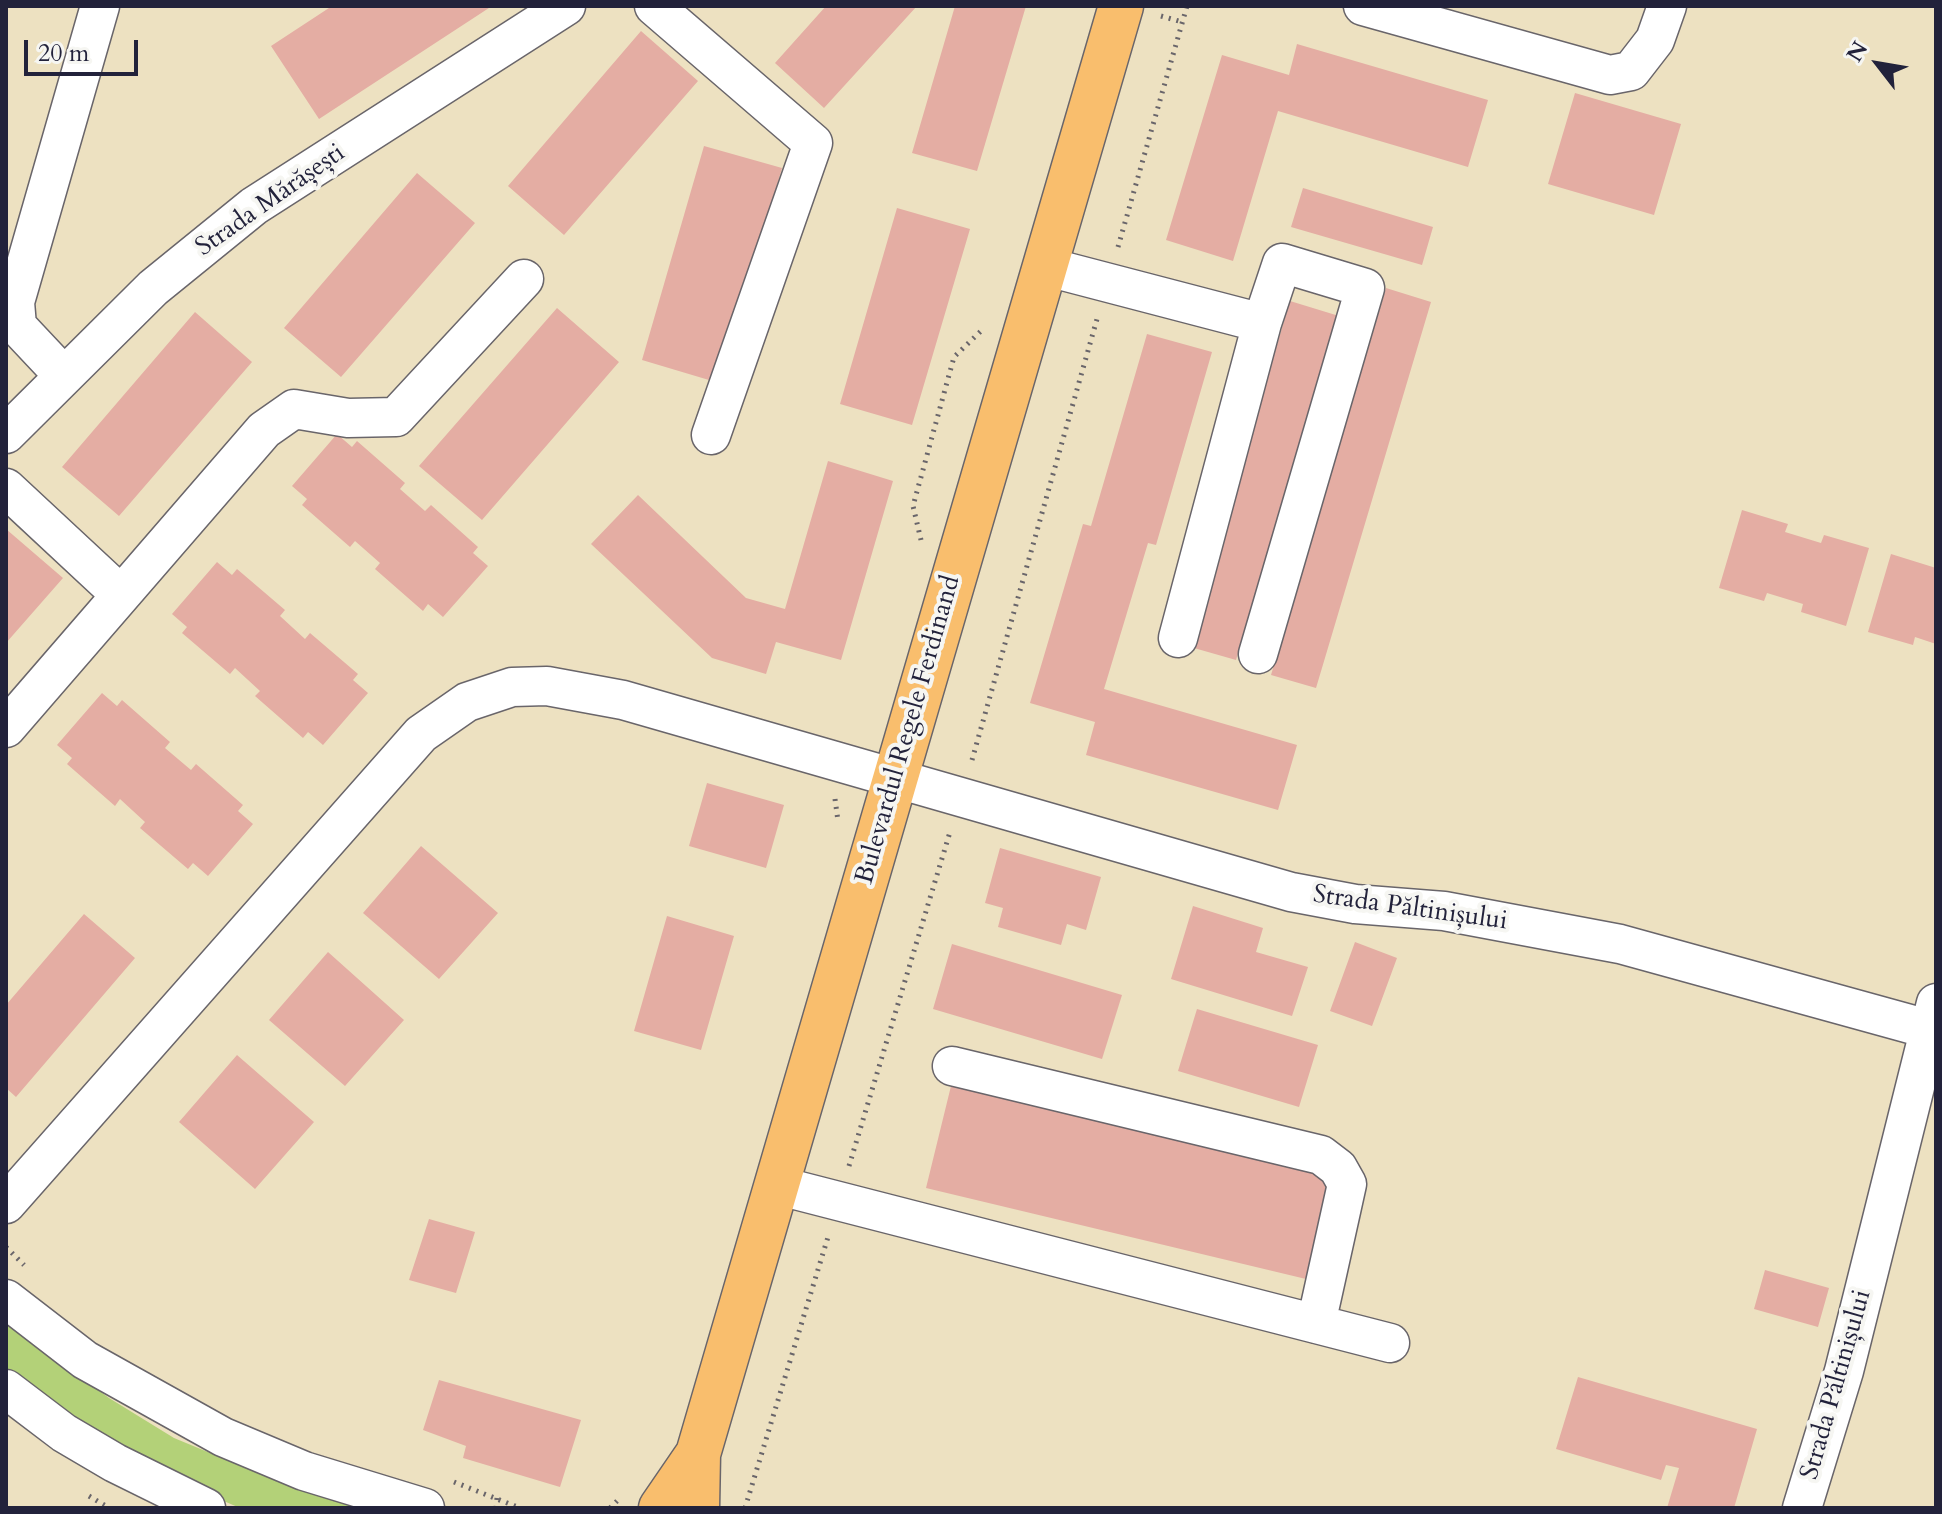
<!DOCTYPE html>
<meta charset="utf-8">
<style>
body{margin:0}
#map{position:relative;width:1942px;height:1514px;overflow:hidden;background:#ede1c1;font-family:Cardo,serif}
canvas{display:block}
.frame{position:absolute;inset:0;border:8px solid #22223b;pointer-events:none}
.north{position:absolute;left:1838px;top:24px;width:80px;height:80px;-webkit-text-stroke:6px #f6f6f2;paint-order:stroke;rotate:301deg;font-size:22px;font-weight:700;line-height:32px;text-align:center;color:#22223b}
.north::after{content:'';display:block;margin:auto;width:28px;height:36px;background:#22223b;clip-path:polygon(50% 0,100% 100%,50% 72%,0 100%)}
.scale{position:absolute;left:24px;top:40px;width:114px;height:36px;box-sizing:border-box;border:4px solid #22223b;border-top:0;padding-left:10px;font-size:24px;line-height:28px;white-space:nowrap;color:#22223b;-webkit-text-stroke:6px #f6f6f2;paint-order:stroke}
</style>
<div id="map">
<canvas width="1942" height="1514"></canvas>
<div class="frame"></div>
<div class="north">N</div>
<div class="scale">20 m</div>
</div>
<script>
const ctx = document.querySelector('canvas').getContext('2d');
ctx.lineJoin = 'round';
function fillPath(path, color) { ctx.fillStyle = color; ctx.fill(path, 'evenodd'); }
const toPath = rows => new Path2D(rows.map(r => 'M' + r).join(''));
function stroke(path, color, width, dash) { ctx.strokeStyle = color; ctx.lineWidth = width; ctx.lineCap = dash ? 'butt' : 'round'; ctx.setLineDash(dash || []); ctx.stroke(path); }
function drawText(font, color, halo, rows, align = 'center') {
  ctx.font = font + ' Cardo,serif'; ctx.lineWidth = 8; ctx.setLineDash([]); ctx.textBaseline = 'middle'; ctx.strokeStyle = halo; ctx.fillStyle = color; for (const [text, x, y, turn = 0] of rows) {
    ctx.save(); ctx.translate(x, y); ctx.rotate((+turn || 0) * Math.PI / 180); ctx.textAlign = isNaN(turn) ? turn : align; if (halo) ctx.strokeText(text, 0, 0); ctx.fillText(text, 0, 0); ctx.restore();
  }
}
const green = toPath([
 [6,1322,109,1398,174,1438,273,1479,365,1508,240,1508,126,1459,6,1374]
]);
const building = toPath([
 [332,6,492,6,319,119,271,46],
 [826,6,917,6,824,108,775,63],
 [955,6,1026,6,977,171,912,153],
 [641,31,698,81,564,235,508,186],
 [1297,44,1488,100,1468,167,1278,111,1233,261,1166,240,1222,55,1289,75],
 [1575,93,1681,124,1654,215,1548,184],
 [704,146,782,168,719,383,642,360],
 [417,173,475,223,341,377,284,328],
 [1303,188,1433,227,1422,265,1291,227],
 [897,208,970,229,912,425,840,404],
 [1386,288,1431,302,1316,688,1271,675],
 [1290,301,1339,316,1236,660,1187,646],
 [557,308,619,362,482,520,419,466],
 [195,312,252,362,119,516,62,467],
 [1147,334,1212,352,1156,545,1148,543,1104,689,1297,745,1278,810,1086,755,1095,722,1030,703,1083,524,1091,526],
 [337,434,352,447,357,441,405,483,400,489,425,511,431,505,478,547,473,553,488,566,443,617,428,604,423,611,375,569,380,563,355,541,350,547,302,505,307,499,292,486],
 [828,461,893,481,841,660,776,642,766,674,712,658,591,544,638,495,746,598,785,609],
 [1742,510,1788,524,1785,532,1821,543,1824,535,1869,548,1846,626,1801,612,1803,604,1767,593,1764,601,1719,588],
 [6,529,63,578,6,643],
 [1891,554,1936,568,1936,644,1915,637,1913,645,1868,632],
 [217,562,232,575,237,569,285,610,280,616,305,639,310,633,358,674,353,680,368,693,323,745,308,732,303,738,255,696,260,691,235,668,230,674,182,633,187,627,172,614],
 [102,693,117,706,122,700,170,742,165,748,191,770,196,764,243,805,238,811,253,824,208,876,193,863,188,869,140,828,145,822,120,799,115,806,67,764,72,758,57,745],
 [707,783,784,805,766,868,689,846],
 [421,846,498,913,439,979,363,913],
 [1000,848,1101,877,1086,930,1067,924,1061,945,998,927,1003,908,985,903],
 [1193,906,1263,928,1256,952,1308,967,1292,1016,1171,979],
 [84,914,135,958,16,1097,6,1088,6,1005],
 [667,916,734,936,701,1050,634,1031],
 [1355,942,1397,958,1372,1026,1330,1011],
 [952,944,1122,995,1102,1059,933,1009],
 [328,952,404,1020,345,1086,269,1020],
 [1197,1009,1318,1045,1299,1107,1178,1071],
 [237,1055,314,1122,255,1189,179,1122],
 [951,1086,1331,1177,1306,1279,926,1188],
 [429,1219,475,1232,456,1293,409,1280],
 [1765,1270,1829,1288,1818,1327,1754,1309],
 [1578,1377,1757,1429,1734,1508,1667,1508,1679,1468,1666,1465,1661,1480,1556,1449],
 [439,1380,581,1420,560,1487,463,1458,466,1446,423,1430]
]);
const path = toPath([
 [1161,16,1182,22],
 [1118,247,1187,6],
 [921,540,913,506,954,357,983,329],
 [972,760,1097,319],
 [835,799,838,821],
 [849,1166,950,832],
 [6,1247,24,1265],
 [454,1482,520,1508],
 [89,1496,109,1508],
 [496,1508,497,1498],
 [610,1508,621,1497],
 [745,1508,828,1237]
]);
const minor = toPath([
 [654,6,813,143,711,435],
 [1363,6,1610,75,1631,71,1655,40,1667,6],
 [1044,266,1262,323,1282,263,1365,288,1258,654],
 [64,376,17,326,15,302,100,6],
 [6,434,153,288,254,206,566,6],
 [6,488,121,595],
 [1178,638,1262,323],
 [6,728,264,430,294,409,348,418,396,417,524,279],
 [952,1066,1321,1155,1338,1168,1347,1184,1316,1324],
 [776,1185,1390,1343],
 [6,1204,421,734,467,702,512,687,547,686,623,700,1291,892,1355,904,1444,911,1620,944,1928,1029],
 [6,1299,85,1360,223,1437,304,1471,425,1508],
 [6,1389,64,1433,115,1463,206,1508],
 [1802,1508,1844,1371,1936,1003]
]);
const major = toPath([
 [661,1508,698,1454],
 [697,1508,698,1454,1121,6]
]);
const streetNames = [
 ["Strada Mărășești",271,201,-35],
 ["Bulevardul Regele Ferdinand",909,730,-74],
 ["Strada Păltinișului",1410,909,8],
 ["Strada Păltinișului",1837,1385,-74]
];
fillPath(green, '#b3d178');
fillPath(building, '#e4ada3');
stroke(minor, '#69656a', 41);
stroke(major, '#69656a', 47);
stroke(path, '#69656a', 5, [2, 6]);
stroke(minor, '#fff', 38);
stroke(major, '#f9be6d', 44);
drawText('26px', '#22223b', '#f6f6f2', streetNames);
</script>
